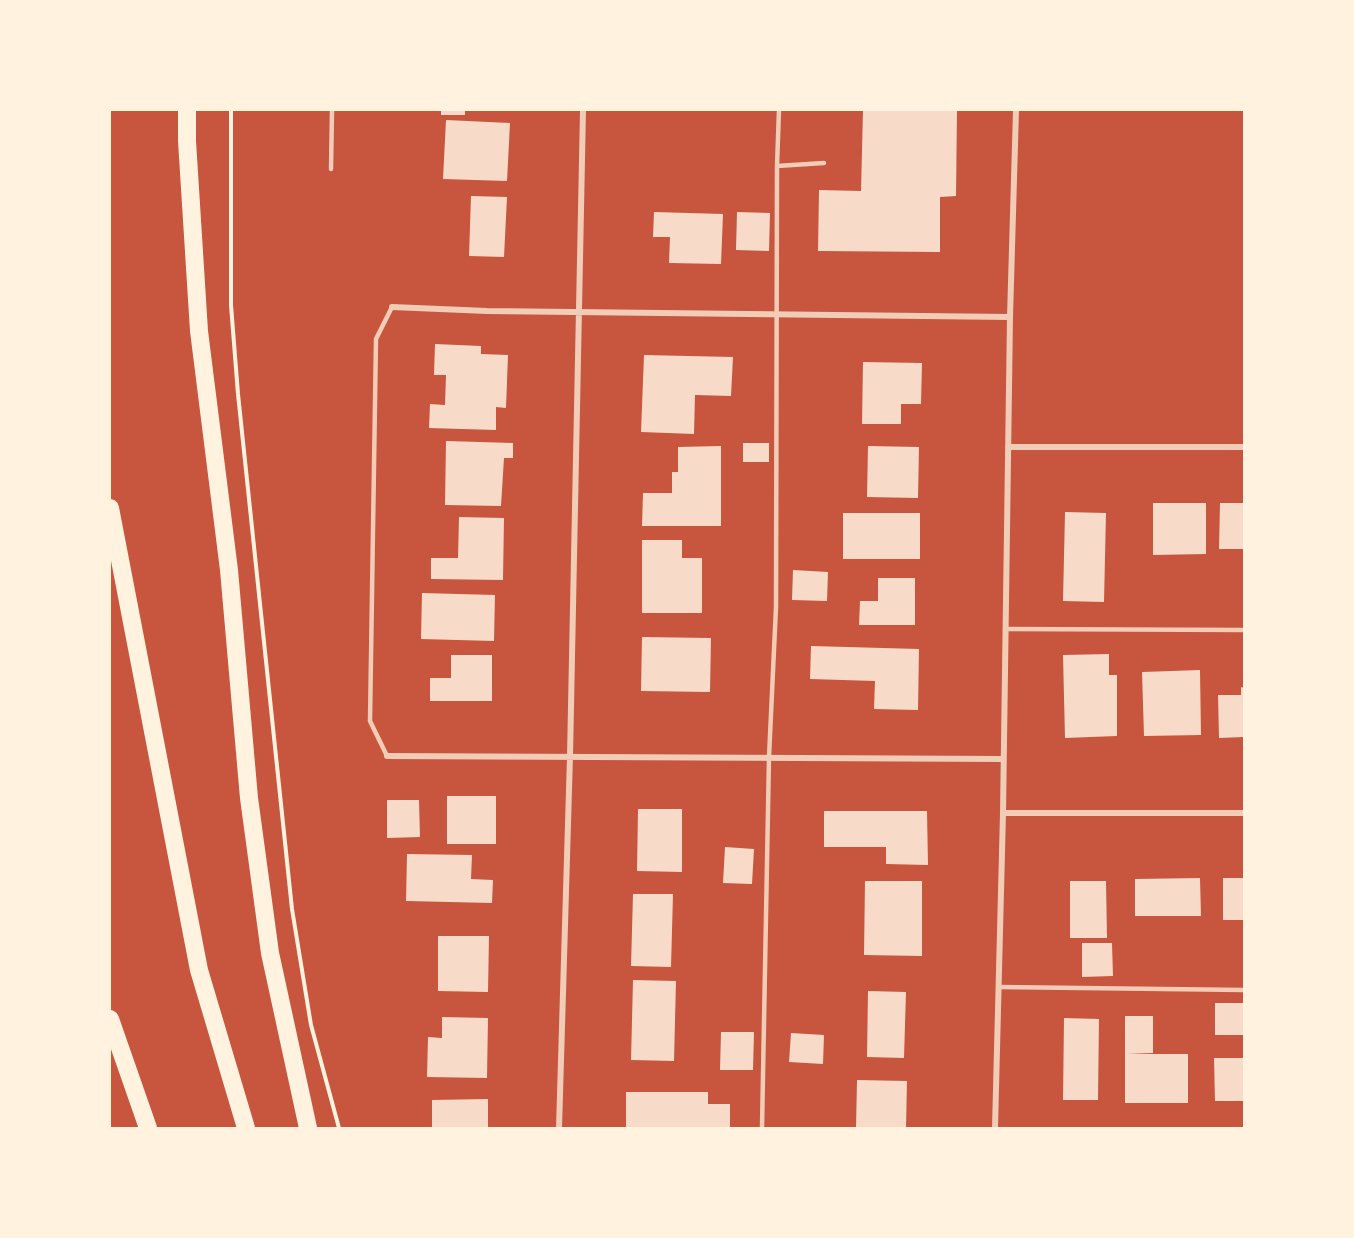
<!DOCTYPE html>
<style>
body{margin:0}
#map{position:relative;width:1354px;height:1238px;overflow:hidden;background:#c8553d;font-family:"Work Sans",sans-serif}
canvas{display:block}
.frame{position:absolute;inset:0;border:111px solid #fff3e0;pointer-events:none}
</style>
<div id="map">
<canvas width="1354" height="1238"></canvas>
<div class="frame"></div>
</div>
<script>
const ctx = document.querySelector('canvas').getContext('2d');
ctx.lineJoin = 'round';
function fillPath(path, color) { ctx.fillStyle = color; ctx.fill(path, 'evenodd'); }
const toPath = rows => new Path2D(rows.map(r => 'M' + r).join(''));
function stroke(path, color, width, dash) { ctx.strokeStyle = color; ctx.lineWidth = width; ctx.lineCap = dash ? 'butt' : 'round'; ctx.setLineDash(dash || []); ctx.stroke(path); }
const building = toPath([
 [441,110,465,110,465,115,441,115],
 [863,110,957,110,956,196,940,197,940,252,818,251,819,190,861,191],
 [446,120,510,123,507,181,443,179],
 [471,196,507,197,504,257,469,256],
 [654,212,723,214,721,264,669,263,670,237,653,237],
 [737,212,770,213,769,251,736,250],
 [435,344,481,346,481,354,508,355,506,408,496,407,496,430,429,428,430,404,445,405,446,375,434,375],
 [644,355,733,357,731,396,695,395,694,434,641,432],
 [863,362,922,363,921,404,901,404,901,424,862,424],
 [446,441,513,443,513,458,504,458,501,506,445,505],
 [743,443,769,443,769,462,743,462],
 [721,446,721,526,642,526,643,493,672,493,672,472,678,472,678,447],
 [868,446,919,447,918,498,867,497],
 [1153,503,1206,503,1206,554,1153,555],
 [1220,503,1244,503,1244,549,1219,549],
 [1065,512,1106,513,1104,602,1063,601],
 [843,513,920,513,920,559,843,559],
 [459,517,504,518,503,580,431,579,431,558,458,558],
 [642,540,682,540,682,558,702,558,702,613,642,613],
 [793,570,828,572,827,601,792,600],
 [878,578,915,578,915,625,859,625,860,601,878,601],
 [422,593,495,595,494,641,421,639],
 [642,637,711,638,710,692,641,691],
 [811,646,919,649,918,710,874,709,875,681,810,679],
 [1109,654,1109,675,1117,675,1117,736,1065,738,1063,655],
 [451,655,492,655,492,701,430,701,430,678,451,678],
 [1200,670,1201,735,1144,736,1142,672],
 [1241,687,1244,688,1244,737,1219,738,1218,695,1241,695],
 [447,796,496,796,496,844,447,844],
 [387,800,419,800,420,837,387,838],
 [638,809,682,809,682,872,637,871],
 [824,811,927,811,928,865,886,864,886,847,824,847],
 [725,847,754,849,752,884,723,883],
 [407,854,472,855,471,879,493,880,492,903,406,901],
 [1200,878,1201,916,1135,916,1135,879],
 [1223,878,1244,878,1244,920,1223,920],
 [865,881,922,881,922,956,864,955],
 [1070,881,1106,881,1107,938,1070,938],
 [633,894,673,894,671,967,631,966],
 [438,936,489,936,488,992,438,991],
 [1082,943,1112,943,1113,976,1082,977],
 [633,980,676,981,674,1061,631,1060],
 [868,991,906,992,904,1058,867,1057],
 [1215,1003,1244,1003,1244,1035,1215,1035],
 [1125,1016,1153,1016,1153,1053,1127,1054,1188,1054,1188,1103,1125,1103],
 [442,1017,488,1018,487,1078,427,1077,428,1037,442,1038],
 [1064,1018,1099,1019,1098,1100,1063,1100],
 [721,1032,754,1032,753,1070,720,1070],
 [791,1033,824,1035,823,1064,789,1062],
 [1214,1058,1244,1058,1244,1101,1215,1101],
 [857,1080,907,1081,906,1128,856,1128],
 [626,1092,708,1092,708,1104,730,1104,730,1128,626,1128],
 [488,1099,488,1128,432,1128,432,1100]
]);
const path = toPath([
 [231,110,231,305,238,394,292,909,311,1025,339,1128]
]);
const service = toPath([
 [777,166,824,163],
 [331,169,332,110],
 [1005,629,1244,630],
 [387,756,370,721,376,339,392,307],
 [999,987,1244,990],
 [762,1128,769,757,776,607,777,166,779,110]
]);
const minor = toPath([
 [392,307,487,311,1010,317],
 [1008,447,1244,447],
 [387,756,1003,759],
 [1003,813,1244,813],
 [559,1128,570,756,583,110],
 [995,1128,1003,813,1010,317,1016,110]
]);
const motorway = toPath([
 [187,110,187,141,199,331,229,570,249,798,270,953,308,1128],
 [110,508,199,970,246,1128],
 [110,1019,148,1128]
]);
fillPath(building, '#f7dbc8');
stroke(path, '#fff3e0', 4);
stroke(service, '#f1ccb7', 4.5);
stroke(minor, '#f1ccb7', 6);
stroke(motorway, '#fff3e0', 18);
</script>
